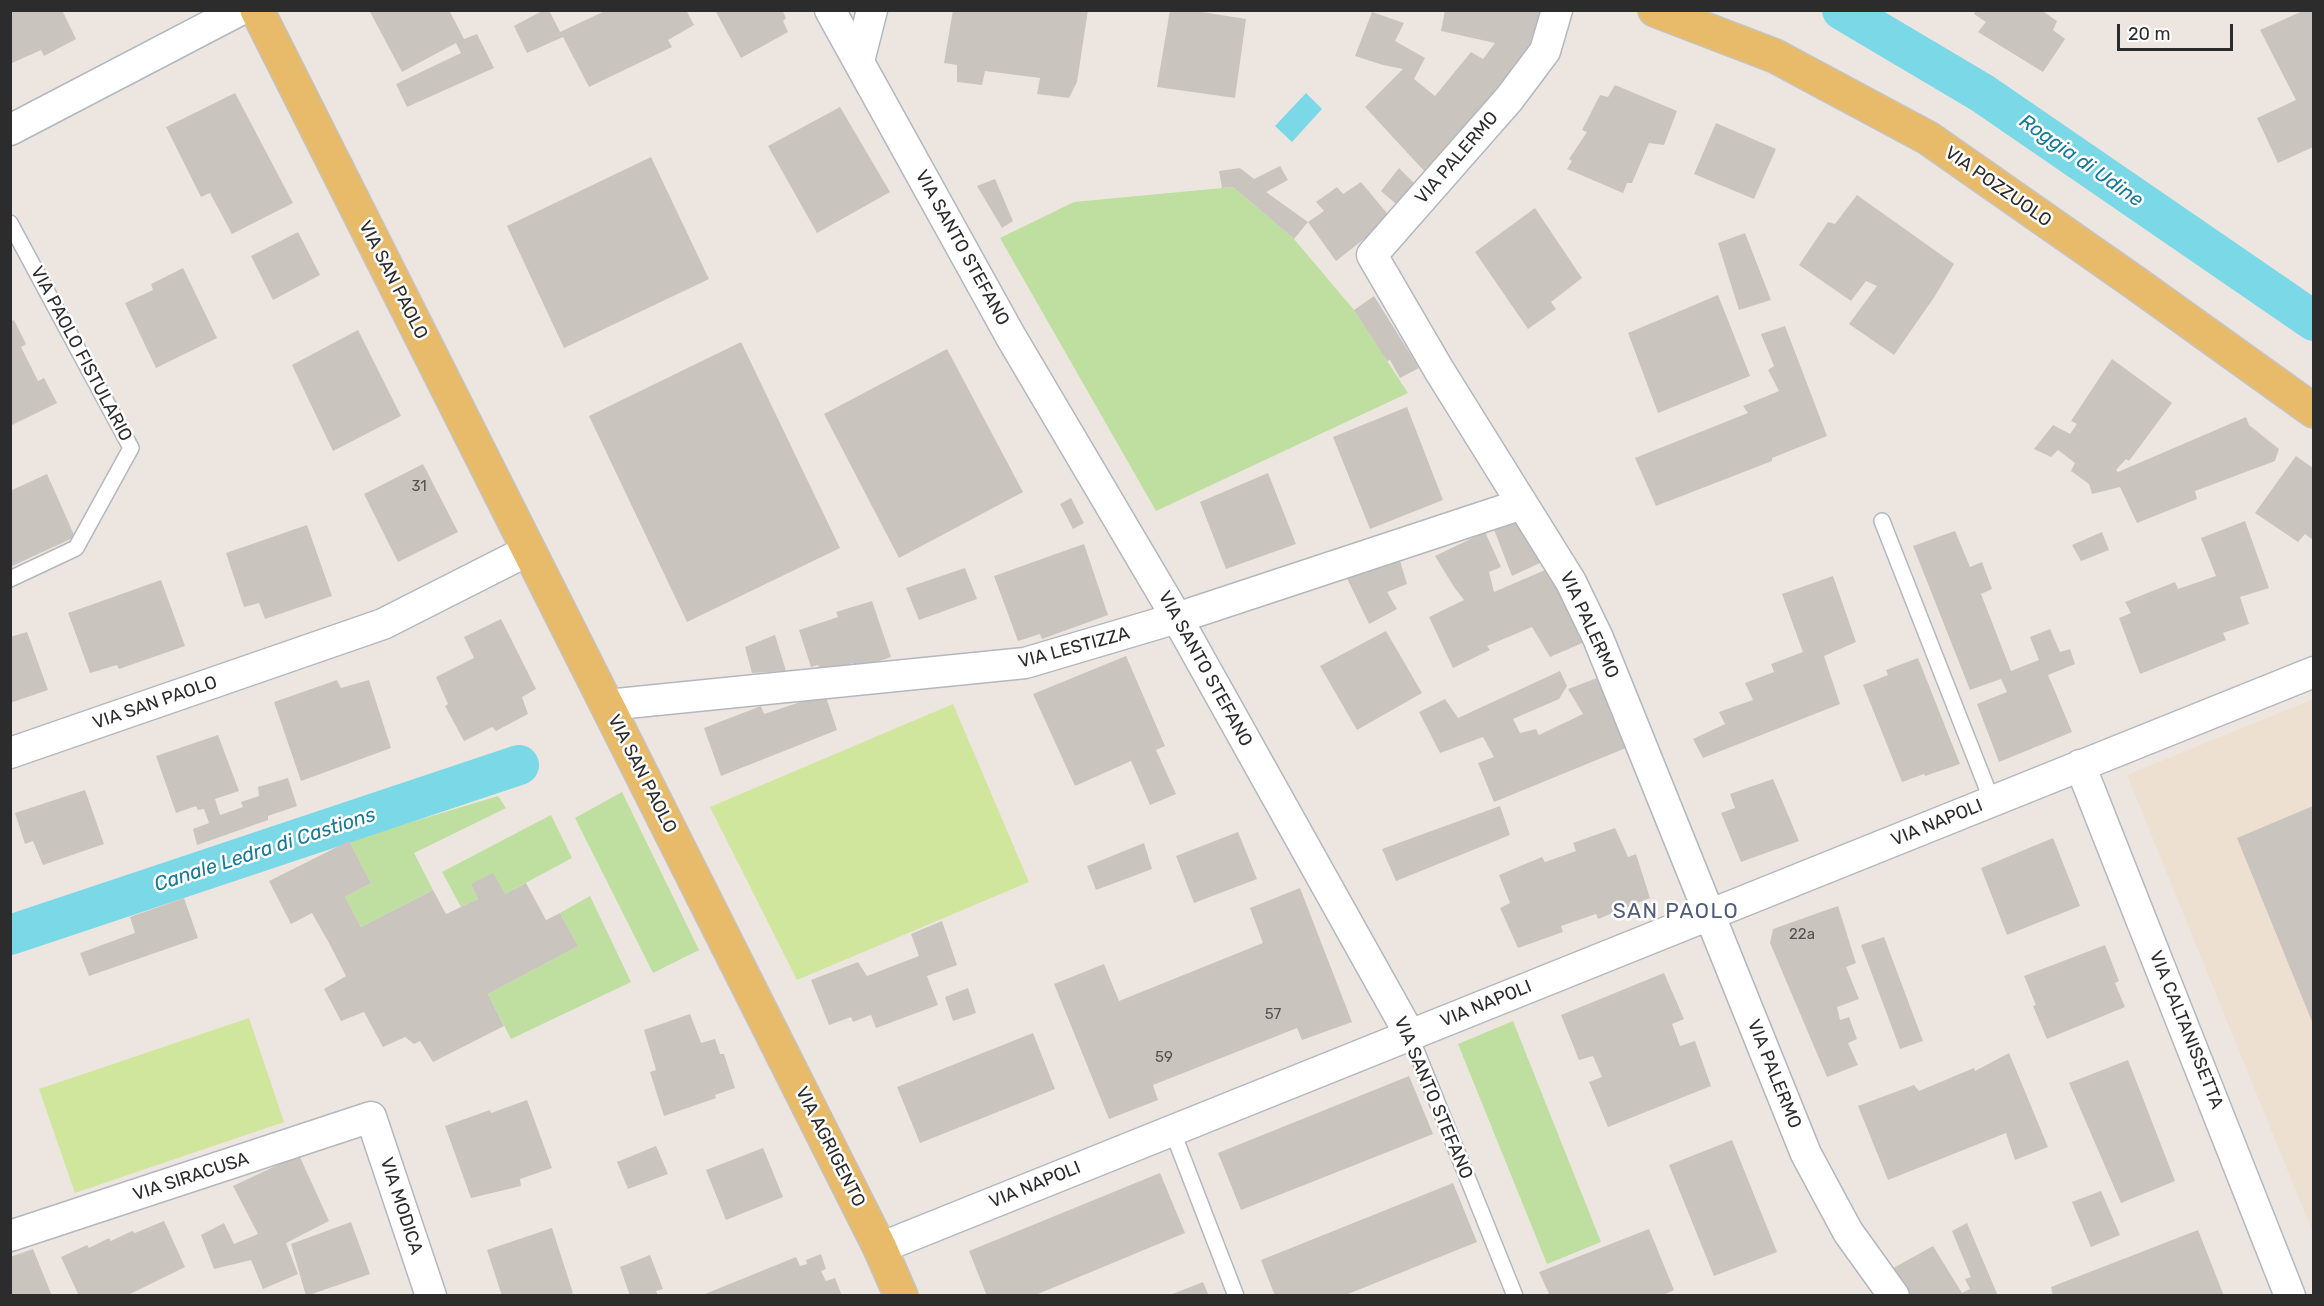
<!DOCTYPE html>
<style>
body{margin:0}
#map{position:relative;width:2324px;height:1306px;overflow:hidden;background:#ede6e0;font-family:Rubik,sans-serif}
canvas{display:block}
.frame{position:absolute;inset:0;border:12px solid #2c2c2c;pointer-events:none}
.scale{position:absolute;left:2117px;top:24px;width:116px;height:27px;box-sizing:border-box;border:3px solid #2c2c2c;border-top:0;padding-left:8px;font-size:18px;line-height:21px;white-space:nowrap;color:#2c2c2c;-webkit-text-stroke:4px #fff;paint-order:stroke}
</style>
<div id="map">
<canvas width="2324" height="1306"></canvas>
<div class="frame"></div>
<div class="scale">20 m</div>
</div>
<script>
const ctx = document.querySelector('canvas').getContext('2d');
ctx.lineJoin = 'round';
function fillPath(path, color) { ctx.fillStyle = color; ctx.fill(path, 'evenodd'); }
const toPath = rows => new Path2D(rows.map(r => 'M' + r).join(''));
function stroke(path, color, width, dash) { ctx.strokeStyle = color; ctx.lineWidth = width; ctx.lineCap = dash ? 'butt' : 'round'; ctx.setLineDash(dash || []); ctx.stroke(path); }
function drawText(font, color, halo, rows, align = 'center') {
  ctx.font = font + ' Rubik,sans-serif'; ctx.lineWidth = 5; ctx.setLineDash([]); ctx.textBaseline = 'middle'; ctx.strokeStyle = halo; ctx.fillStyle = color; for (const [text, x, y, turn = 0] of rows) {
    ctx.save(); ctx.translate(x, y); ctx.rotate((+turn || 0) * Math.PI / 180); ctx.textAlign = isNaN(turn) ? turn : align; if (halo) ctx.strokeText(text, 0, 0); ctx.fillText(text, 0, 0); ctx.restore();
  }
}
const education = toPath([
 [2313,699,2313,1233,2127,775]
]);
const green = toPath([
 [1233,187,1294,239,1354,310,1408,393,1156,511,1000,238,1074,202],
 [622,792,699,950,653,973,575,818],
 [498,796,506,808,414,853,433,890,361,927,345,897,371,883,349,841],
 [551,815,572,858,505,894,471,884,478,899,461,907,442,872],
 [590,896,631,982,511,1039,488,994,578,946,560,913],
 [1513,1021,1601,1242,1547,1264,1458,1044]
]);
const pitch = toPath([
 [953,704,1029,882,797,980,710,807],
 [249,1018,284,1122,75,1193,39,1089]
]);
const water = toPath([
 [1306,93,1322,109,1292,142,1275,126]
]);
const canal = toPath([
 [1842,10,1982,93,2314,321],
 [10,935,519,765]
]);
const building = toPath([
 [10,10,62,10,76,39,44,56,41,50,10,64],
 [369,10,449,10,464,39,477,34,494,68,407,107,396,84,461,53,456,43,402,72],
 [544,10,549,10,560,32,607,10,686,10,694,25,668,40,672,47,589,87,563,37,527,53,514,26],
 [715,10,782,10,786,18,783,21,788,32,741,58],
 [953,10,1088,10,1077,82,1069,98,1037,94,1040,78,985,71,982,85,957,82,957,65,944,63],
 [1170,10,1189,10,1246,19,1235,98,1157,87],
 [1445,10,1542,10,1531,49,1487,108,1426,173,1365,107,1403,69,1383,65,1355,56,1372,12,1404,23,1395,41,1425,58,1414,79,1435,96,1471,52,1483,59,1495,43,1441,31],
 [1976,10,2041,10,2057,21,2053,30,2065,39,2043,72,1978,32,1986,22,1974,14],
 [2305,10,2313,10,2313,147,2278,163,2257,118,2296,100,2260,30],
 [1615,85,1677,111,1664,145,1649,143,1632,183,1627,183,1623,193,1567,169,1572,161,1569,159,1587,132,1582,130,1600,95,1608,97],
 [235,93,293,203,232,234,210,193,201,197,166,127],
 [840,107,890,192,817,233,768,146],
 [1716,123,1776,149,1754,199,1694,174],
 [651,157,709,279,564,348,507,226],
 [1280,166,1288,180,1266,192,1308,222,1294,239,1233,187,1222,188,1219,171,1240,168,1254,179],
 [1399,168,1414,183,1396,204,1381,191],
 [995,179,1013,221,1002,228,977,186],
 [1361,182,1391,218,1336,261,1308,222,1324,211,1316,202,1337,187,1343,194],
 [1857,195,1954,264,1935,296,1894,355,1849,324,1877,286,1866,281,1851,301,1799,265,1828,222,1835,224],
 [1535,208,1582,278,1551,302,1556,309,1528,329,1475,252],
 [298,232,320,275,273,300,251,256],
 [1745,233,1771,300,1739,310,1718,243],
 [183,268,217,338,156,368,125,303,153,290,151,284],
 [1718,295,1750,376,1658,413,1628,333],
 [1374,296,1419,368,1400,378,1390,360,1387,361,1354,310],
 [14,320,26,344,21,347,38,381,44,378,57,403,10,426,10,322],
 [1785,326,1827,436,1772,458,1772,461,1656,506,1635,458,1748,413,1743,406,1779,391,1768,370,1774,366,1761,334],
 [358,330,401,416,333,451,292,365],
 [741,342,840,548,687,622,589,416],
 [947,349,1023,492,899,558,824,414],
 [2112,359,2172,403,2129,461,2126,459,2116,470,2118,472,2246,417,2249,425,2279,449,2275,461,2195,491,2197,499,2137,523,2120,487,2092,494,2089,484,2071,471,2075,463,2058,450,2051,457,2034,449,2053,425,2070,434,2077,424,2071,421],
 [1407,407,1443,500,1370,529,1333,437],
 [2296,456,2313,468,2313,540,2305,534,2298,542,2255,513],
 [423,464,458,532,398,562,364,494],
 [1268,473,1296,544,1226,569,1200,502],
 [47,474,75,537,10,567,10,491],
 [1071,498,1084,523,1073,529,1060,504],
 [1520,521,1542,562,1512,576,1493,527],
 [2245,521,2269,588,2240,597,2249,624,2223,633,2226,640,2140,674,2119,618,2131,613,2125,602,2175,582,2178,589,2216,576,2201,538],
 [307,525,332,596,265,619,259,603,244,607,226,553],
 [1955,531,1970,567,1982,562,1992,589,1981,594,2011,671,2039,660,2030,637,2050,629,2060,652,2070,649,2075,664,2048,675,2072,732,1999,762,1977,704,2007,692,2001,679,1970,690,1913,546],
 [1485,532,1501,567,1489,572,1494,592,1552,567,1589,640,1550,657,1532,627,1487,646,1490,650,1453,668,1429,617,1464,600,1454,587,1435,556],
 [2102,532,2109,550,2081,561,2072,545],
 [1084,544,1108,615,1042,639,1040,634,1018,641,994,576],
 [1399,557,1407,584,1387,592,1397,609,1369,624,1345,574],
 [965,568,977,599,919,620,906,588],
 [1833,576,1856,642,1824,656,1840,704,1703,758,1693,739,1725,724,1719,712,1753,700,1745,683,1774,672,1771,664,1803,652,1782,594],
 [161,580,185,646,119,669,117,665,90,673,68,613],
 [872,601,891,657,856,669,853,663,821,673,818,665,811,667,799,630,838,617,836,612],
 [501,619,536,689,522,697,528,714,496,731,492,727,464,741,445,706,448,704,436,677,474,658,464,637],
 [1386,631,1422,693,1357,730,1320,666],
 [27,632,48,690,10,703,10,637],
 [775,635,786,671,752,673,745,647],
 [1126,656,1165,746,1156,750,1176,794,1150,805,1131,761,1075,786,1033,694],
 [1918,658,1960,764,1925,776,1924,774,1902,782,1863,685,1888,675,1886,670],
 [1560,671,1567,686,1559,699,1513,719,1520,733,1536,729,1539,735,1583,714,1568,689,1597,678,1626,748,1494,802,1478,763,1494,757,1483,737,1440,753,1419,712,1445,699,1458,718],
 [337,680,341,688,369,680,391,748,301,781,274,702],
 [825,694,837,730,721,776,704,728,761,706,764,714],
 [218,735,239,791,215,799,220,815,243,807,241,802,259,796,258,787,288,778,297,806,268,816,268,820,197,845,193,829,209,823,204,809,198,810,196,806,176,813,156,756],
 [1773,779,1799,841,1741,862,1721,813,1735,808,1730,794],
 [85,790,104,844,43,865,33,841,25,844,15,813],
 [1500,806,1510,835,1396,881,1382,849],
 [2313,806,2313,1024,2237,838],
 [1615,828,1628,857,1636,854,1650,898,1598,919,1596,914,1561,926,1563,932,1518,948,1500,908,1510,903,1499,875,1542,857,1545,862,1576,851,1573,843],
 [1238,832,1257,879,1194,903,1176,856],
 [2053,838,2080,906,2007,935,1981,868],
 [349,841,371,883,345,897,361,927,433,890,446,914,478,899,471,884,493,873,505,894,526,883,546,920,560,913,578,946,488,994,504,1026,433,1062,420,1041,414,1044,405,1037,383,1047,364,1012,341,1021,324,989,346,976,329,943,312,913,291,924,269,881],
 [1144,843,1152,869,1096,890,1087,866],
 [1300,888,1352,1022,1302,1040,1297,1028,1153,1085,1158,1100,1109,1119,1054,984,1104,964,1119,1001,1263,943,1250,908],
 [184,898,198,938,89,976,80,953,135,933,130,917],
 [1838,906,1856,963,1846,967,1859,999,1837,1007,1840,1020,1849,1017,1857,1039,1848,1043,1858,1065,1827,1077,1770,943,1773,929],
 [942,921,957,965,927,976,938,1005,876,1028,871,1015,853,1022,851,1017,829,1025,811,980,858,962,867,976,919,956,911,934],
 [1884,937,1923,1041,1900,1049,1861,945],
 [2105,945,2119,981,2115,983,2125,1007,2047,1039,2033,1006,2036,1005,2024,976],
 [1664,973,1684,1019,1672,1024,1680,1046,1695,1041,1711,1086,1608,1127,1589,1082,1602,1077,1593,1056,1579,1060,1561,1015],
 [968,988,976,1013,953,1021,945,997],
 [690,1014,701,1043,715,1039,720,1054,724,1054,735,1088,715,1095,716,1098,664,1116,650,1072,656,1070,644,1030],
 [1033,1033,1055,1089,920,1143,897,1087],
 [2009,1053,2048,1147,2015,1160,2006,1133,1888,1180,1858,1106,1914,1085,1919,1091,1974,1068,1975,1071],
 [2128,1060,2175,1181,2121,1203,2069,1083],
 [1409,1076,1433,1134,1241,1210,1218,1153],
 [527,1100,552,1168,520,1179,521,1186,471,1198,445,1126,490,1110,491,1113],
 [1732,1140,1777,1252,1714,1276,1669,1165],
 [656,1146,668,1174,628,1189,617,1162],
 [763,1148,783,1197,726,1220,706,1170],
 [299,1155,329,1221,286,1243,298,1274,263,1289,251,1260,214,1269,201,1235,224,1223,234,1244,258,1234,233,1186],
 [1160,1173,1185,1233,1033,1296,987,1296,969,1251],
 [1453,1183,1477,1242,1343,1296,1275,1296,1261,1260],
 [2101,1191,2120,1235,2091,1247,2072,1202],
 [164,1221,185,1267,126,1296,79,1296,61,1257,87,1245,89,1248,109,1238,111,1241,132,1231,135,1233],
 [351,1222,370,1274,306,1296,291,1244],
 [1967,1223,1998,1296,1902,1296,1888,1271,1933,1246,1962,1293,1970,1289,1965,1279,1971,1277,1952,1231],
 [552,1228,573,1293,566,1296,502,1296,487,1250],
 [1649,1229,1674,1290,1661,1296,1550,1296,1539,1272],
 [2198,1230,2224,1296,2053,1296,2051,1287],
 [33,1249,52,1296,10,1296,10,1257],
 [821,1254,826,1269,821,1271,826,1281,835,1278,842,1296,700,1296,796,1257,800,1266,807,1264,806,1260],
 [650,1255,663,1289,656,1291,658,1296,630,1296,620,1267],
 [1203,1282,1209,1296,1170,1296,1170,1295]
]);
const lane = toPath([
 [10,223,131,448,76,548,10,579],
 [1882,521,1992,801],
 [1410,1035,1515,1296],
 [1172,1130,1236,1296]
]);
const street = toPath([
 [830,10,1011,337,1177,618,1410,1035],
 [1557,10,1545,51,1509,99,1372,255,1439,370,1571,582,1598,638,1806,1154,1848,1232,1894,1296],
 [859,61,872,10],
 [10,130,240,10],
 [607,705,1025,663,1177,618,1522,504],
 [10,753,383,624,529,550],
 [2080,765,2290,1296],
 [10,1236,371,1117,431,1296],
 [880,1248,2314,672]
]);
const primary = toPath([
 [257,10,880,1248,901,1296],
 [1655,10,1775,56,1928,138,2134,282,2314,411]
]);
const numberNames = [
 ["31",419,487],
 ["22a",1802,935],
 ["57",1273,1015],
 ["59",1164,1058]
];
const streetNames = [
 ["VIA PALERMO",1457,158,-49],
 ["VIA POZZUOLO",1998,187,35],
 ["VIA SANTO STEFANO",962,248,61],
 ["VIA SAN PAOLO",393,280,63],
 ["VIA PAOLO FISTULARIO",81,354,62],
 ["VIA PALERMO",1589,625,65],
 ["VIA LESTIZZA",1074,648,-15],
 ["VIA SANTO STEFANO",1205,669,61],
 ["VIA SAN PAOLO",155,703,-19],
 ["VIA SAN PAOLO",642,774,63],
 ["VIA NAPOLI",1937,823,-22],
 ["VIA NAPOLI",1486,1004,-22],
 ["VIA CALTANISSETTA",2186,1030,68],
 ["VIA PALERMO",1774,1074,68],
 ["VIA SANTO STEFANO",1433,1098,67],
 ["VIA AGRIGENTO",830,1147,63],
 ["VIA SIRACUSA",191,1177,-18],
 ["VIA NAPOLI",1035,1185,-22],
 ["VIA MODICA",401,1206,72]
];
const waterNames = [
 ["Roggia di Udine",2081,161,35],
 ["Canale Ledra di Castions",265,850,-18]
];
const quarterNames = [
 ["SAN PAOLO",1676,912]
];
fillPath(education, '#ede0d1');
fillPath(green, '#bedfa0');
fillPath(pitch, '#d0e69d');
fillPath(water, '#7bd8e7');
stroke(canal, '#7bd8e7', 40);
fillPath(building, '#c9c4be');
stroke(lane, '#b3b7bf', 18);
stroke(street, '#b3b7bf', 33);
stroke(primary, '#c4c4c4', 36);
stroke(lane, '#fff', 15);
stroke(street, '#fff', 30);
stroke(primary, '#e8bb6a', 33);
drawText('15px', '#535250', null, numberNames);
drawText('18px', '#2c2c2c', '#fff', streetNames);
drawText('italic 20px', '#177a96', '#fff', waterNames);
ctx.letterSpacing = '1.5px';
drawText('21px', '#4f5c7b', '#fff', quarterNames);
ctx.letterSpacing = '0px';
</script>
